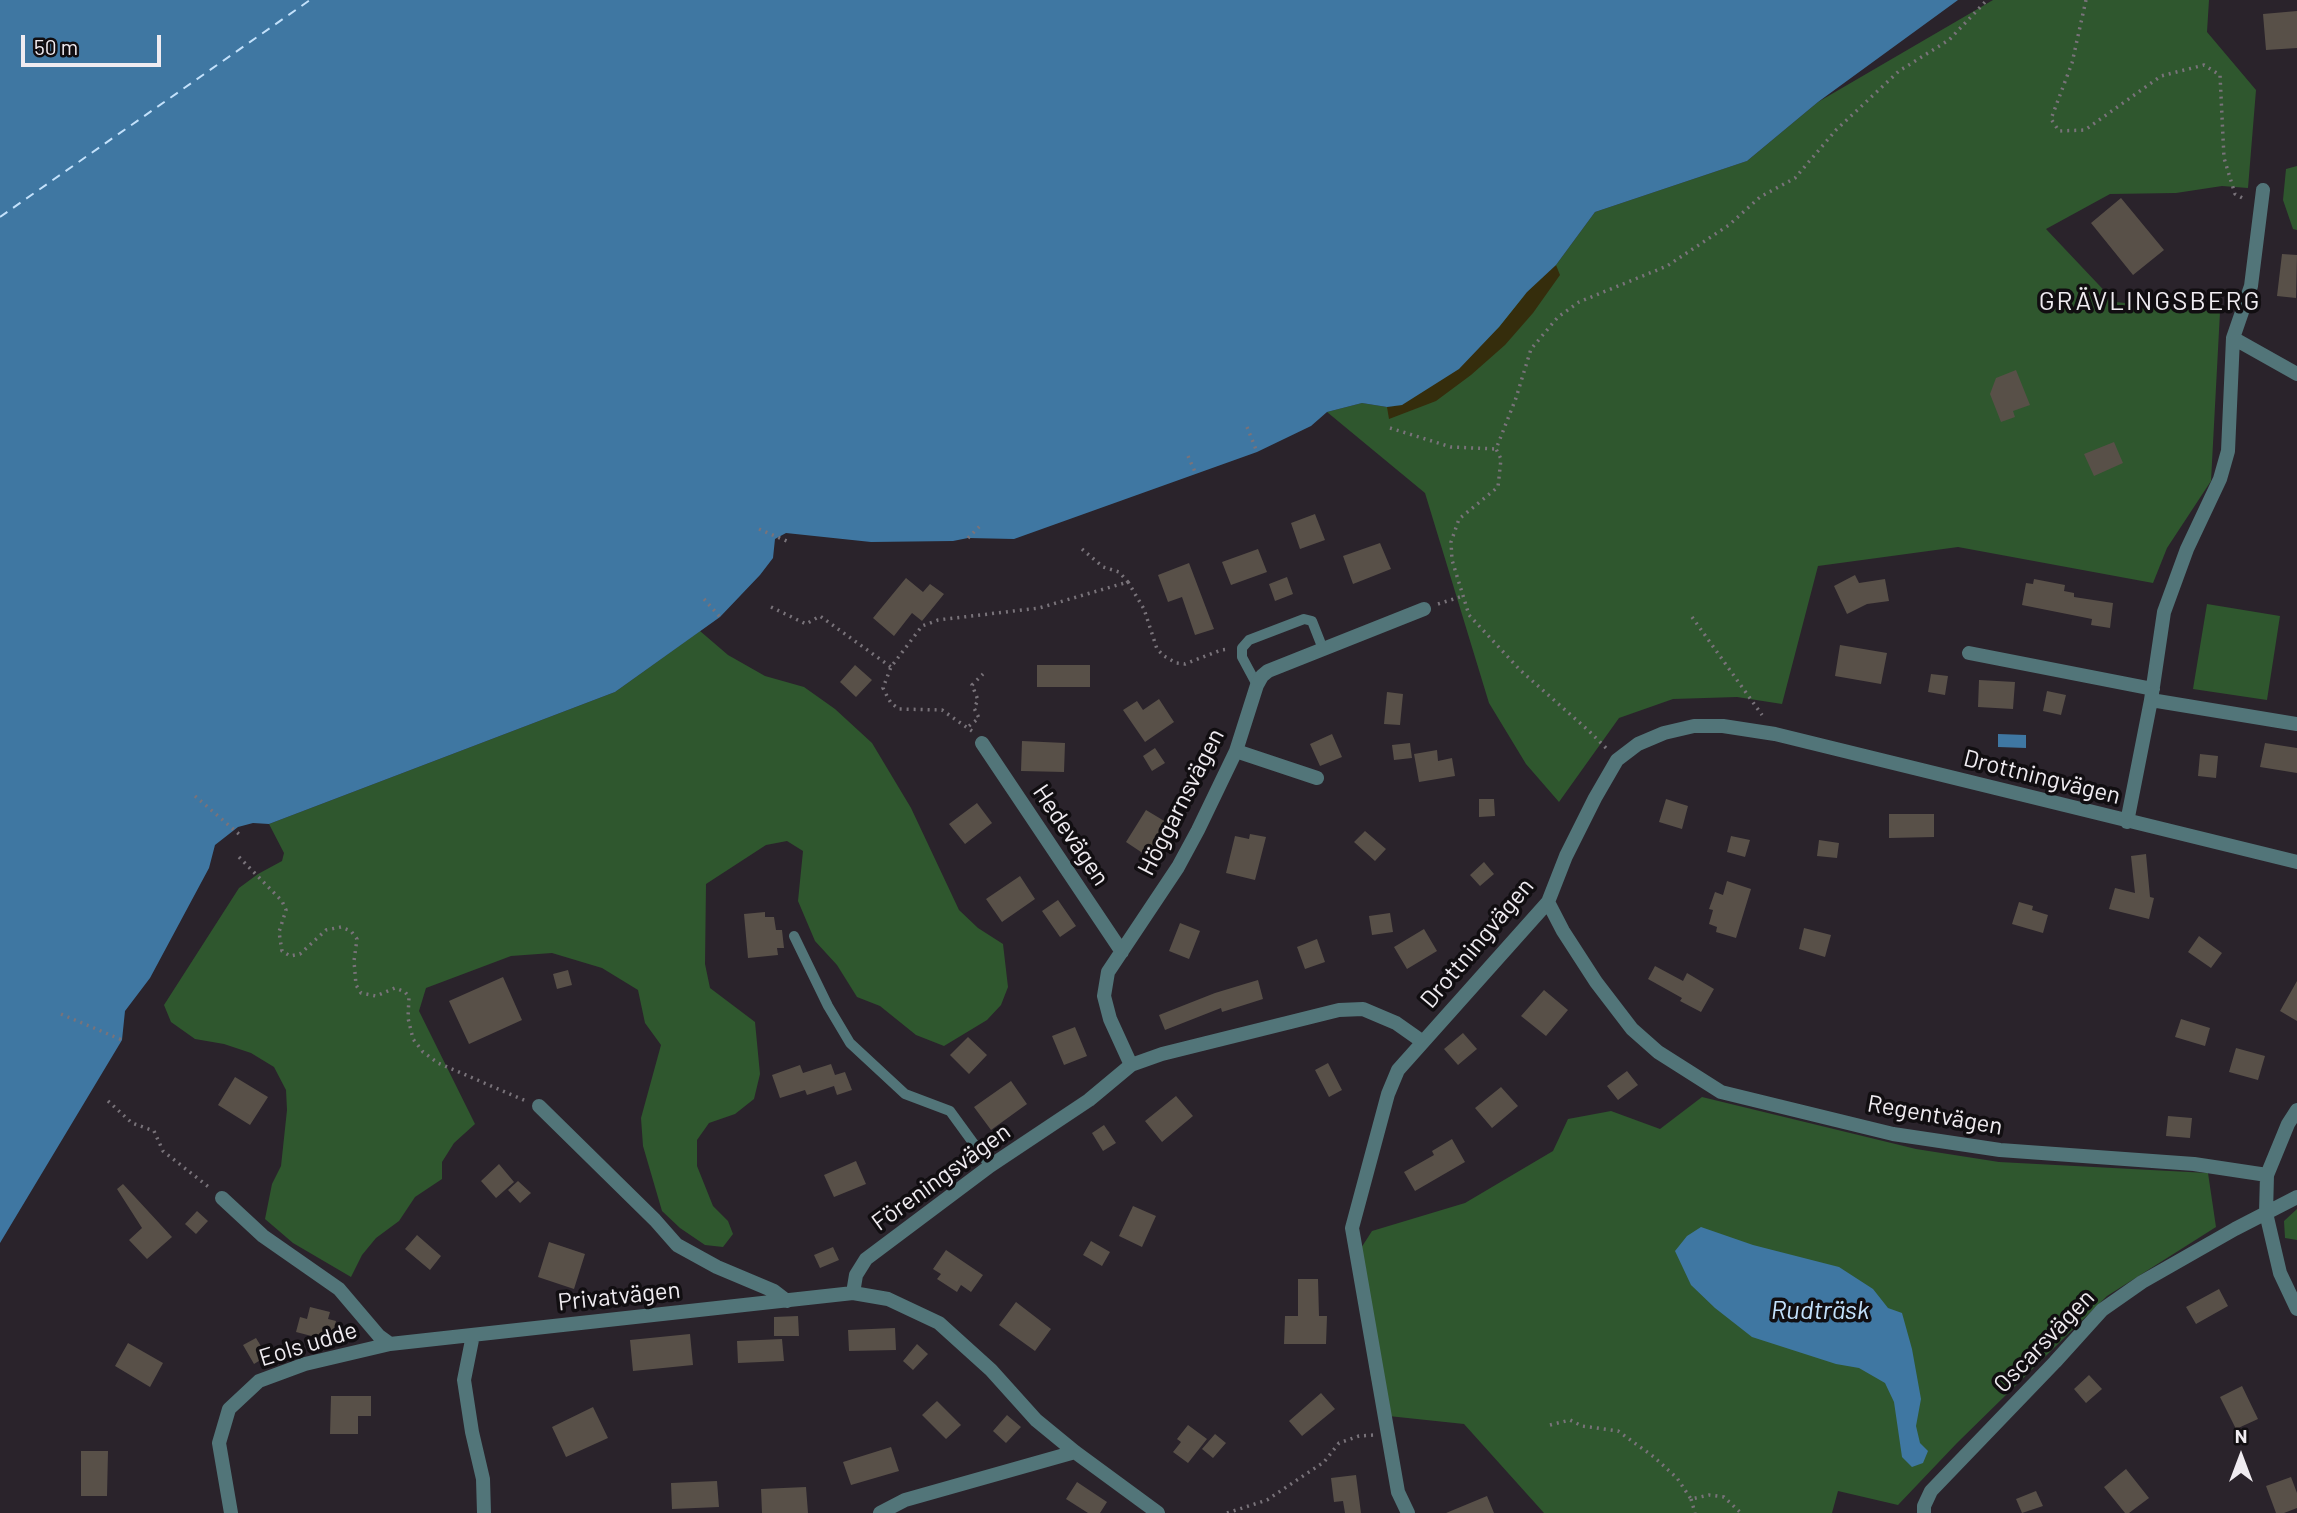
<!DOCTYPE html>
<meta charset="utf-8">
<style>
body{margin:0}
#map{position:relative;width:2297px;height:1513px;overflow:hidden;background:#2a232b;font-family:Barlow,sans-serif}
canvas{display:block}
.north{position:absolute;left:2206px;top:1422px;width:70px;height:70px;-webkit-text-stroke:5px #110e11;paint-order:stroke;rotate:0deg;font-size:19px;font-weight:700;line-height:28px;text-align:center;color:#f0ecf1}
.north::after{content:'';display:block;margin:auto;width:24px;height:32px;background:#f0ecf1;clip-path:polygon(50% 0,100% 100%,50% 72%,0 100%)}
.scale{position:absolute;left:21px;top:35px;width:140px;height:32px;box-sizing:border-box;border:4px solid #f0ecf1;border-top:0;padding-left:9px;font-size:21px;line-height:24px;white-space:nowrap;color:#f0ecf1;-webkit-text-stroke:5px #110e11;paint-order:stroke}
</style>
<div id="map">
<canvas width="2297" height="1513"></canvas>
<div class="north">N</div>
<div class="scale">50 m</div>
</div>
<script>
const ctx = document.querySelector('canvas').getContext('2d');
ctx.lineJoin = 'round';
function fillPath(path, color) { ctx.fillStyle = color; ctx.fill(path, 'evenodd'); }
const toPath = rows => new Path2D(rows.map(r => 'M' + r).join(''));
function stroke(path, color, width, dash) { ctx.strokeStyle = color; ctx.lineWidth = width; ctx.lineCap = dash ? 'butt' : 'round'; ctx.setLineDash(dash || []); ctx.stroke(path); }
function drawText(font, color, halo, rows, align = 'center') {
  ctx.font = font + ' Barlow,sans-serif'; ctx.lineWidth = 7; ctx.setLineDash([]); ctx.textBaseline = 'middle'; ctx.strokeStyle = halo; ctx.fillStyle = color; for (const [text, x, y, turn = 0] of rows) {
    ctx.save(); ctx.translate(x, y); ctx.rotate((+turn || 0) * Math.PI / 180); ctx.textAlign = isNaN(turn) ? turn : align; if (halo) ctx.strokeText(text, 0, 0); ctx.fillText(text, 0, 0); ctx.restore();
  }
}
const green = toPath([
 [1993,0,2209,0,2207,32,2256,90,2248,188,2222,186,2176,193,2110,194,2046,229,2115,302,2220,312,2211,481,2167,548,2153,583,1958,547,1818,566,1782,704,1737,697,1673,699,1619,718,1559,802,1526,764,1489,703,1425,493,1327,412,1362,403,1387,407,1402,405,1424,392,1459,369,1527,292,1556,265,1595,212,1747,161,1818,102],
 [2297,166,2297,230,2293,229,2283,200,2286,169],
 [2207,604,2280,616,2267,700,2193,689],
 [700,631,728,655,765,676,804,687,835,709,872,743,911,808,959,910,978,928,1003,944,1008,987,1001,1005,987,1020,944,1046,916,1035,880,1006,857,997,837,965,815,941,798,901,803,851,787,841,766,845,706,884,705,964,710,988,755,1022,760,1074,754,1099,735,1114,709,1123,697,1140,697,1166,713,1206,728,1221,733,1234,723,1247,705,1245,680,1228,662,1211,643,1146,641,1118,661,1045,645,1023,638,990,602,968,552,953,511,956,426,988,419,1011,475,1124,454,1143,442,1162,442,1179,415,1197,399,1221,376,1238,362,1255,351,1277,293,1243,265,1219,272,1184,281,1166,287,1110,286,1090,274,1067,251,1053,224,1044,195,1039,171,1022,164,1005,239,888,258,874,282,861,284,853,269,824,615,692],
 [1702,1097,1916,1149,1999,1162,2208,1173,2216,1227,2107,1296,1957,1443,1898,1505,1838,1491,1832,1513,1544,1513,1464,1424,1379,1415,1371,1377,1354,1259,1372,1231,1465,1203,1553,1151,1568,1119,1611,1111,1660,1129],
 [2297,1209,2297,1240,2285,1238,2284,1221]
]);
const sand = toPath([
 [1556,265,1560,275,1533,313,1505,345,1471,375,1436,401,1389,419,1387,407,1402,405,1499,327,1527,292]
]);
const water = toPath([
 [0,0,1958,0,1818,102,1747,161,1595,212,1556,265,1527,292,1499,327,1459,369,1402,405,1387,407,1362,403,1327,412,1311,426,1257,452,1014,539,968,538,953,541,871,542,786,533,775,539,773,558,760,575,720,617,615,692,269,824,253,823,238,827,215,845,209,868,150,978,125,1011,122,1040,0,1243],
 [1998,734,2026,735,2026,748,1998,747],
 [1701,1227,1753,1245,1839,1267,1873,1289,1888,1308,1902,1313,1912,1349,1921,1399,1916,1426,1920,1443,1928,1451,1923,1463,1912,1467,1902,1457,1894,1402,1885,1383,1859,1368,1836,1364,1752,1337,1715,1308,1691,1285,1675,1251,1687,1236]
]);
const ferry = toPath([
 [0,217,310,0]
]);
const building = toPath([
 [2297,11,2297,48,2266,50,2263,14],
 [2121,198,2164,250,2133,275,2091,223],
 [2282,254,2297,255,2296,298,2277,296],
 [2016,370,2030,405,2013,411,2015,417,2001,422,1990,394,1996,378],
 [2114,442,2123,463,2094,476,2084,454],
 [1315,514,1325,540,1300,549,1291,523],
 [1380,543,1391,569,1353,584,1343,556],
 [1258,549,1267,572,1231,585,1222,562],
 [1189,563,1214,629,1195,635,1182,597,1168,602,1158,575],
 [1855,575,1859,583,1885,579,1889,601,1867,604,1847,614,1834,586],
 [1287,577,1293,594,1275,601,1269,584],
 [906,578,923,592,930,584,944,594,922,621,912,613,894,636,873,618],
 [2034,579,2065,585,2064,591,2074,593,2074,597,2113,603,2110,628,2091,625,2092,619,2022,605,2026,583,2033,584],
 [1840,645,1887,653,1881,684,1835,676],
 [855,665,872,680,856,697,840,682],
 [1037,665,1090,665,1090,687,1037,687],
 [1931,674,1948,676,1945,695,1928,692],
 [1979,680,2015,682,2013,709,1978,707],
 [2047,691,2066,695,2061,715,2043,711],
 [1387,692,1403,694,1400,725,1384,724],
 [1159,699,1174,722,1145,742,1123,710,1137,701,1143,710],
 [1332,734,1342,757,1320,766,1310,744],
 [1022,741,1065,743,1064,772,1021,771],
 [1410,743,1412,758,1394,760,1392,745],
 [2265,743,2297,748,2297,773,2260,767],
 [1155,748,1165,763,1152,771,1143,756],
 [1437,750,1438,761,1452,758,1455,776,1419,782,1414,754],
 [2200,754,2218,756,2216,778,2198,776],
 [1479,799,1494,799,1495,816,1479,817],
 [1666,799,1688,806,1682,829,1659,822],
 [977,803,992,823,965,844,949,824],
 [1146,810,1171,825,1150,858,1126,842],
 [1889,814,1934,814,1934,837,1889,838],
 [1365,831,1386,849,1375,861,1354,842],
 [1250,834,1266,837,1255,880,1226,873,1235,836,1249,839],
 [1731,836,1750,840,1745,857,1727,852],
 [1819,840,1839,843,1837,858,1817,856],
 [2146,854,2150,897,2154,898,2149,919,2109,909,2115,888,2135,893,2131,856],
 [1484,862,1494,874,1480,886,1470,875],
 [1020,876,1035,899,1002,922,986,899],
 [1727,881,1751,889,1736,938,1716,932,1717,927,1709,924,1713,910,1709,909,1715,892,1723,895],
 [1058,900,1076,926,1060,937,1042,911],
 [2019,902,2033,906,2032,910,2048,915,2043,933,2012,924],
 [765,912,765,917,774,917,776,930,782,930,784,948,777,948,778,955,748,958,744,914],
 [1390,913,1393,932,1372,935,1369,916],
 [1180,923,1200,931,1189,959,1169,951],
 [1804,928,1831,935,1825,957,1799,949],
 [1424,929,1437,951,1407,969,1394,947],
 [2199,936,2222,953,2211,968,2188,952],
 [1317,939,1325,962,1305,969,1297,947],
 [1655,966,1683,981,1687,973,1714,989,1701,1012,1680,1001,1682,998,1648,979],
 [568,970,572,985,557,989,553,974],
 [503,977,522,1020,469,1044,449,1001],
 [1258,980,1263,999,1222,1012,1221,1008,1165,1030,1159,1015,1215,993],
 [2297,981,2297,1021,2280,1011],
 [1544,990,1568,1010,1546,1036,1521,1016],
 [2181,1019,2210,1028,2205,1046,2175,1037],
 [1075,1027,1087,1056,1064,1065,1052,1036],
 [1463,1033,1477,1049,1458,1065,1444,1049],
 [968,1037,987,1055,969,1074,950,1055],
 [2236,1048,2265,1056,2258,1080,2229,1072],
 [1328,1063,1342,1090,1329,1097,1315,1070],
 [831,1064,835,1075,845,1072,852,1090,837,1095,834,1086,807,1095,805,1090,780,1098,772,1075,800,1065,803,1073],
 [1627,1071,1638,1085,1618,1100,1607,1086],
 [235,1077,268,1097,250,1125,218,1105],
 [1011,1081,1027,1104,991,1130,974,1107],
 [1501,1087,1518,1106,1492,1128,1475,1108],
 [1176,1096,1193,1116,1162,1142,1145,1121],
 [2168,1116,2192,1118,2190,1138,2166,1136],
 [1104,1125,1116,1143,1103,1151,1092,1133],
 [1452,1139,1465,1162,1415,1191,1404,1172,1434,1155,1432,1151],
 [856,1161,866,1184,834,1197,824,1175],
 [499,1164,514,1182,496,1198,481,1181],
 [518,1181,531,1193,520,1203,508,1190],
 [123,1184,172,1237,147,1259,129,1240,142,1228,117,1189],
 [1133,1206,1156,1216,1142,1247,1119,1236],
 [197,1211,208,1221,196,1234,185,1224],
 [417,1235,441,1256,430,1270,405,1249],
 [1091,1241,1110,1252,1102,1266,1083,1255],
 [549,1242,585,1254,574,1289,538,1277],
 [833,1247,839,1260,820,1268,814,1255],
 [946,1250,983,1275,971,1292,961,1285,957,1292,937,1279,941,1274,933,1269],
 [1298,1279,1318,1279,1319,1316,1327,1316,1326,1344,1284,1344,1285,1316,1298,1316],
 [2219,1289,2228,1306,2196,1324,2186,1307],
 [1016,1302,1051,1329,1035,1351,999,1325],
 [310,1307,330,1312,328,1319,336,1321,331,1341,296,1332,300,1317,307,1319],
 [798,1316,799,1336,774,1336,774,1317],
 [895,1328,896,1350,849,1351,848,1330],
 [690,1334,693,1365,633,1371,630,1340],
 [256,1338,267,1356,254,1364,243,1345],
 [782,1339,784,1361,738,1363,737,1341],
 [128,1343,163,1363,150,1387,115,1366],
 [917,1344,928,1354,913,1370,903,1361],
 [2089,1375,2102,1389,2086,1403,2074,1389],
 [2242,1386,2258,1419,2236,1429,2220,1397],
 [1321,1393,1335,1409,1302,1436,1289,1421],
 [331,1396,371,1396,371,1416,358,1416,358,1434,330,1434],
 [937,1401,961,1425,946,1439,922,1415],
 [593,1407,608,1438,566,1457,552,1427],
 [1007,1415,1021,1427,1006,1443,993,1431],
 [1188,1425,1207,1439,1188,1463,1173,1452,1181,1442,1177,1439],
 [1215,1434,1226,1443,1213,1458,1202,1449],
 [891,1447,899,1471,851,1485,843,1462],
 [81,1451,108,1451,107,1496,81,1496],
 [2126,1469,2149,1498,2129,1513,2125,1513,2104,1487],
 [1356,1475,1361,1513,1345,1513,1343,1501,1334,1502,1331,1478],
 [2291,1477,2297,1493,2297,1508,2284,1513,2276,1513,2266,1486],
 [717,1481,719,1507,672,1509,671,1483],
 [1077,1482,1107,1502,1100,1513,1088,1513,1066,1499],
 [806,1487,808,1513,762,1513,761,1489],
 [2036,1491,2043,1506,2022,1513,2016,1499],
 [1487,1496,1494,1513,1446,1513]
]);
const path = toPath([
 [2086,0,2072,63,2051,119,2059,131,2085,130,2161,76,2204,65,2220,75,2224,158,2235,194,2246,200],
 [1247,427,1257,452],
 [1390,428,1451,447,1496,449],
 [1188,456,1195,472],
 [759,529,789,542],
 [968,538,982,524],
 [1082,549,1103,567,1119,572,1128,582],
 [704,599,720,617],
 [1438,604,1463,596],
 [771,607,806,624,820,616,891,667],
 [1692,617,1762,715],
 [969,726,979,718,974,708,978,700,972,685,983,674],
 [972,731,942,710,899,709,891,703,887,696,883,688,891,667,922,626,938,620,1039,608,1128,582,1144,609,1157,649,1164,656,1176,663,1185,664,1221,650,1229,649],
 [1606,748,1589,731,1520,670,1469,615,1452,560,1451,542,1459,519,1498,487,1501,459,1496,449,1516,398,1531,349,1558,317,1579,302,1667,266,1729,225,1760,197,1795,178,1836,130,1899,71,1949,40,1987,0],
 [195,796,240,835],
 [239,857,282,901,286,910,279,932,282,951,290,956,300,954,326,930,341,927,351,931,357,939,354,961,356,985,361,993,376,996,395,988,405,992,409,997,408,1018,413,1039,423,1052,438,1063,526,1101],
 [61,1014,122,1040],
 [108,1101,132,1123,154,1131,163,1151,210,1188],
 [1550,1425,1570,1420,1582,1426,1618,1431,1654,1457,1677,1478,1691,1499,1709,1495,1724,1497,1741,1513],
 [1691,1499,1695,1513],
 [1227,1513,1267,1500,1324,1462,1339,1443,1359,1436,1374,1435]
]);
const lane = toPath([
 [1257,685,1242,657,1242,648,1249,640,1304,619,1312,621,1323,649],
 [794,936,828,1006,850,1043,905,1094,950,1111,990,1166]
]);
const street = toPath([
 [2233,338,2297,374],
 [1969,653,2153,689],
 [2151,700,2297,724],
 [982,743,1122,952],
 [1236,751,1317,778],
 [2127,822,2151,700,2164,612,2187,549,2220,479,2228,451,2233,338,2251,286,2263,190],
 [1548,902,1563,931,1596,982,1632,1029,1658,1052,1721,1092,1893,1134,2000,1150,2194,1164,2267,1175,2266,1213,2280,1273,2297,1309],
 [1131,1065,1110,1019,1104,996,1108,972,1178,867,1198,830,1236,751,1257,685,1262,676,1268,671,1424,609],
 [539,1106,655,1220,677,1245,717,1267,774,1291,787,1301],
 [2267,1175,2288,1124,2297,1110],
 [222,1198,263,1236,339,1289,379,1336,390,1344],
 [473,1335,464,1380,472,1432,483,1479,484,1513],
 [231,1513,219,1443,229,1409,259,1381,305,1364,390,1344,853,1293],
 [880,1513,905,1500,1075,1452],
 [1158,1513,1075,1452,1036,1420,991,1370,939,1323,888,1299,853,1293,856,1275,866,1259,990,1166,1089,1100,1131,1065,1162,1054,1339,1010,1363,1009,1396,1023,1423,1042],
 [1408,1513,1398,1492,1352,1228,1388,1094,1398,1070,1548,902,1566,856,1595,798,1617,760,1638,744,1664,733,1694,726,1723,726,1775,734,2297,862],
 [1924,1513,1924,1506,1931,1491,2055,1362,2102,1310,2142,1282,2235,1229,2297,1197]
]);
const streetNames = [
 ["Drottningvägen",2042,777,14],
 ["Höggarnsvägen",1181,802,-63],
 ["Hedevägen",1071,835,56],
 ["Drottningvägen",1477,943,-50],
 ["Regentvägen",1935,1115,10],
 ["Föreningsvägen",941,1177,-36],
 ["Privatvägen",619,1296,-6],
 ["Oscarsvägen",2044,1341,-46],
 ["Eols udde",308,1344,-17]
];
const neighbourhoodNames = [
 ["GRÄVLINGSBERG",2150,301]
];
const waterNames = [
 ["Rudträsk",1820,1310]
];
fillPath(green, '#2f572e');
fillPath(sand, '#352d0c');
fillPath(water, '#3f77a2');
stroke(ferry, '#c3e1fb', 2, [9, 7]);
fillPath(building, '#585048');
stroke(path, '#79737a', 3.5, [2, 5]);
stroke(lane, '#527579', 10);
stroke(street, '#527579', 14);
drawText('24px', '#f0ecf1', '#110e11', streetNames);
ctx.letterSpacing = '2px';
drawText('26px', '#f0ecf1', '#110e11', neighbourhoodNames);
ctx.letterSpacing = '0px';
drawText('italic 26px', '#c3e1fb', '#110e11', waterNames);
</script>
